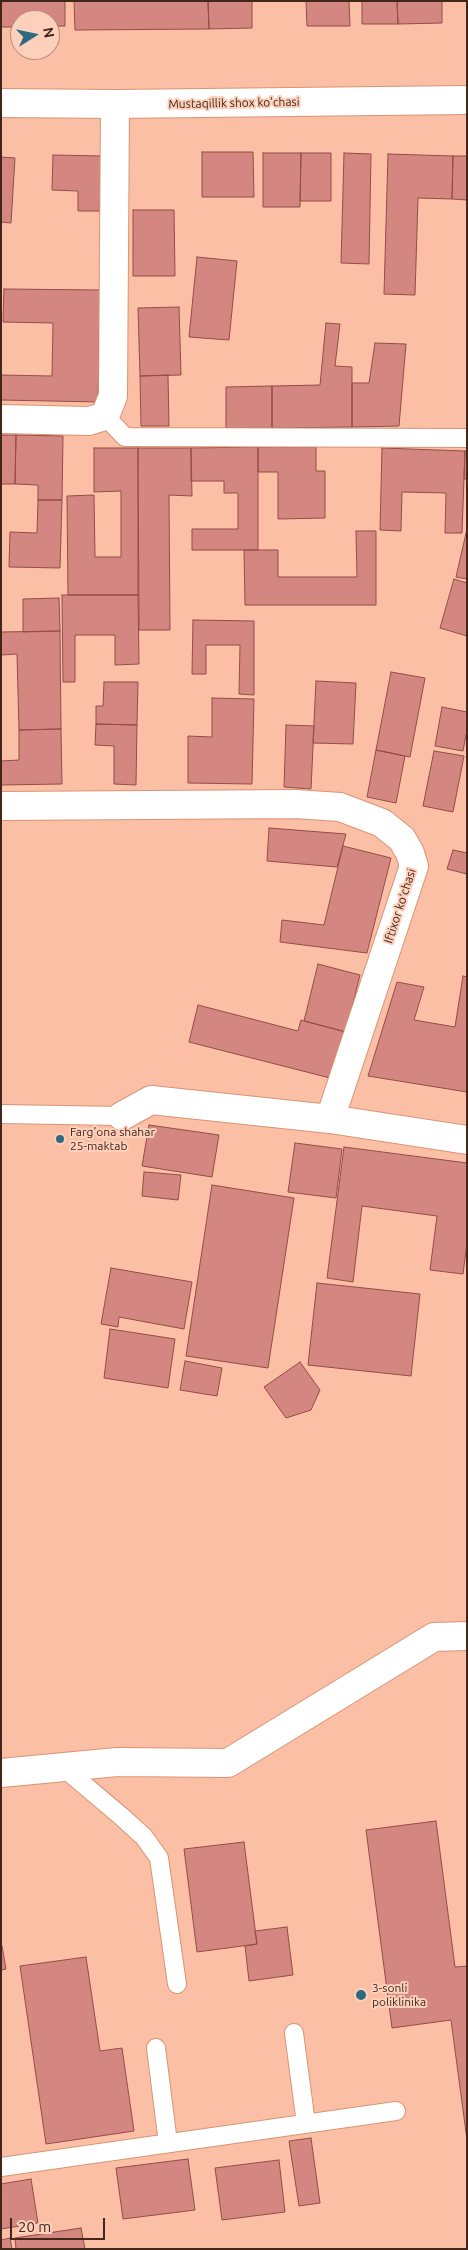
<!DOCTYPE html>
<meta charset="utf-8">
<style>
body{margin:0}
#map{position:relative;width:468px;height:2250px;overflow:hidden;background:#fabfa5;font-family:Ubuntu,sans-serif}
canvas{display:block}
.frame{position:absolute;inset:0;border:2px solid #422619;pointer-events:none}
.north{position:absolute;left:10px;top:10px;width:50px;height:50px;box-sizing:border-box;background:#fdd0bc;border:1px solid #b28c7b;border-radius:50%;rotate:80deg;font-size:14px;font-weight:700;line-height:20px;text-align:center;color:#422619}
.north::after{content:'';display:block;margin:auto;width:18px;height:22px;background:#2d6a80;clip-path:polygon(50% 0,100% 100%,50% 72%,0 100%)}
.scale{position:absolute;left:10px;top:2218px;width:95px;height:22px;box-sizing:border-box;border:2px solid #422619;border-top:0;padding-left:6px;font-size:15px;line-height:18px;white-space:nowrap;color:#422619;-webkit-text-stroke:4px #fdd0bc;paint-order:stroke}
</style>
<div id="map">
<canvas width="468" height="2250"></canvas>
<div class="frame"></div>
<div class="north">N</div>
<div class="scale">20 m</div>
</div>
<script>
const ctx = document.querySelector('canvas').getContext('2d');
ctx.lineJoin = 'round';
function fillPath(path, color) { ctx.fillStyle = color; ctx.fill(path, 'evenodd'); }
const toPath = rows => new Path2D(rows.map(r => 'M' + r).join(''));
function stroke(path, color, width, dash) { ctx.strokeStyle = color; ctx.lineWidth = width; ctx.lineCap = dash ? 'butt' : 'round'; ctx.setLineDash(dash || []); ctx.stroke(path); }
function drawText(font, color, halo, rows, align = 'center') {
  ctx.font = font + ' Ubuntu,sans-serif'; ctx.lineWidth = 4; ctx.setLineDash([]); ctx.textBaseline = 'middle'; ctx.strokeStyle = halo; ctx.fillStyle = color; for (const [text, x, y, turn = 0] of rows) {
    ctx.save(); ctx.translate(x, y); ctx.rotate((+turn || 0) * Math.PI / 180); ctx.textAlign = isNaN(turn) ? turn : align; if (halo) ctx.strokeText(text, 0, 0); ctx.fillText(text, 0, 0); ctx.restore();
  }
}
const building = toPath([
 [1,1,65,1,65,26,50,26,50,20,20,20,20,27,1,27,1,1],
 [74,1,208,1,209,29,75,30,74,1],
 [208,1,252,1,252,28,209,29,208,1],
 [306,1,349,1,350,26,307,26,306,1],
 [362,1,397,1,398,24,362,24,362,1],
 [397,1,442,1,442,23,398,24,397,1],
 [202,152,253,152,254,197,202,197,202,152],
 [263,153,301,153,300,207,263,207,263,153],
 [301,153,331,153,331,201,300,201,301,153],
 [344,153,371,154,369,264,341,263,344,153],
 [388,154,453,156,452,199,418,198,415,295,384,294,388,154],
 [53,155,102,156,100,211,78,211,78,191,52,190,53,155],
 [453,156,467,156,467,200,452,199,453,156],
 [1,157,15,158,11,223,1,222,1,157],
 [133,210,174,210,175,276,133,276,133,210],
 [197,257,237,261,229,340,189,337,197,257],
 [4,289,100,290,98,402,1,400,1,375,52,376,53,323,3,322,4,289],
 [179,307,181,375,140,376,138,308,179,307],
 [326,323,340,324,335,366,352,367,352,427,272,428,272,386,320,385,326,323],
 [375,343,406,344,399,426,352,427,352,383,369,383,375,343],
 [168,375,169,426,141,426,140,376,168,375],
 [272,386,272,428,226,428,226,387,272,386],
 [1,435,16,435,15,484,1,484,1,435],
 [16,435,63,436,62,500,38,500,38,485,15,484,16,435],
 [258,447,258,550,192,550,192,529,238,529,238,493,224,493,224,481,191,481,191,448,258,447],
 [258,447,316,447,316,471,325,471,325,518,278,519,278,472,258,472,258,447],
 [94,448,138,448,138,595,68,595,67,496,94,495,95,557,121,557,121,491,94,492,94,448],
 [138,448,191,448,192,496,169,495,170,630,139,630,138,448],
 [382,448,465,451,462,533,445,533,446,493,402,492,401,531,380,530,382,448],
 [465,451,467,451,467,479,464,479,465,451],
 [38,500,62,500,60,568,9,567,10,532,37,533,38,500],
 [467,529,467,579,456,577,467,529],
 [356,531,376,531,376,605,245,605,244,550,278,550,278,577,357,577,356,531],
 [454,579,467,583,467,636,440,628,454,579],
 [62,595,138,595,139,664,115,665,115,635,75,635,75,682,63,682,62,595],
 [59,598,60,631,23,632,23,599,59,598],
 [193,620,254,621,254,695,239,694,240,645,206,645,206,674,192,674,193,620],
 [60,631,61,729,19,730,17,654,1,655,1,632,60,631],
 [391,672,425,678,410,757,376,750,391,672],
 [316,681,356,683,353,744,313,743,316,681],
 [104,682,138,682,137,725,96,724,96,706,103,706,104,682],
 [212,698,254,699,252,784,188,783,188,736,212,737,212,698],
 [442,707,467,712,467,730,463,751,435,746,442,707],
 [96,724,137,725,136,785,114,784,114,746,95,745,96,724],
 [286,725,314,726,311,789,284,787,286,725],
 [61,729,62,784,1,785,1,761,19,760,19,730,61,729],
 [376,750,405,756,396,803,367,797,376,750],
 [434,751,464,756,453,812,423,806,434,751],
 [269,828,346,834,337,867,267,861,269,828],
 [343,846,391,858,367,953,280,942,282,920,324,925,343,846],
 [453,850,467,853,467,874,447,869,453,850],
 [318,964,360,975,346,1032,304,1021,318,964],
 [463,976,467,977,467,1092,368,1076,397,982,424,987,414,1020,455,1027,463,976],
 [198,1005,298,1031,301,1020,346,1032,334,1079,189,1042,198,1005],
 [149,1125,219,1135,212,1177,142,1166,149,1125],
 [295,1143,342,1149,336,1198,288,1192,295,1143],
 [344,1147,467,1163,467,1243,463,1274,430,1270,437,1216,362,1206,353,1282,327,1278,344,1147],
 [144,1172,181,1175,178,1200,142,1196,144,1172],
 [212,1185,294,1198,268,1368,186,1356,212,1185],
 [111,1268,192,1282,184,1329,119,1317,118,1327,101,1324,111,1268],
 [317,1283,420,1294,411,1376,308,1365,317,1283],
 [110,1329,175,1339,168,1388,104,1378,110,1329],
 [185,1361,222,1368,217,1396,180,1390,185,1361],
 [300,1362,320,1390,311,1410,286,1418,264,1387,300,1362],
 [436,1821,455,1967,467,1966,467,2140,451,2020,392,2028,366,1830,436,1821],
 [244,1842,257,1944,197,1952,184,1849,244,1842],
 [287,1927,293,1975,249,1981,245,1946,257,1944,255,1931,287,1927],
 [2,1946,6,1969,1,1970,1,1947,2,1946],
 [86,1957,100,2051,122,2048,134,2131,46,2144,20,1966,86,1957],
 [311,2138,320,2203,299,2206,289,2141,311,2138],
 [188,2159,195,2210,123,2219,116,2168,188,2159],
 [279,2160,285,2212,222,2220,215,2168,279,2160],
 [31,2179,38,2223,1,2229,1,2184,31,2179],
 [81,2228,85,2249,16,2249,15,2238,81,2228],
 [10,2238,12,2249,1,2249,1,2240,10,2238]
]);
const service = toPath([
 [105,416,125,437,467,438],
 [1,1114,122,1116],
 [63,1767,121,1816,144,1837,159,1858,177,1984],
 [294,2033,306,2124],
 [156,2048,168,2143],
 [1,2167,396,2111]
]);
const minor = toPath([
 [1,419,89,421,105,416,113,396,115,104],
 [1,806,295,804,340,807,382,823,402,839,410,853,414,866,330,1119,467,1140],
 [122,1116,151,1100,330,1119],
 [1,1773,117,1762,228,1763,434,1637,467,1636]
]);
const secondary = toPath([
 [1,103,115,104,467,100]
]);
const markers = [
 [60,1139,5,"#2d6a80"],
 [361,1995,6,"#2d6a80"]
];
const streetNames = [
 ["Mustaqillik shox ko'chasi",234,103,-1],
 ["Iftixor koʻchasi",400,906,-72]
];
const poiNames = [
 ["Farg'ona shahar",70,1132],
 ["25-maktab",70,1146],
 ["3-sonli",372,1988],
 ["poliklinika",372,2002]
];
fillPath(building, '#d48780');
stroke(building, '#934d47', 1);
stroke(service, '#da9474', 20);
stroke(minor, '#da9474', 30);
stroke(secondary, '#da9474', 30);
stroke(service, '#fff', 18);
stroke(minor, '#fff', 28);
stroke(secondary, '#fff', 28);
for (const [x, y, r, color] of markers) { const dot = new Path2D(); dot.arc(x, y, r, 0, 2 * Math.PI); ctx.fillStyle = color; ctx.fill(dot); stroke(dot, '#fdd0bc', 2); }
drawText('12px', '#422619', '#fdd0bc', streetNames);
drawText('12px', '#422619', '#fdd0bc', poiNames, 'left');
</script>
